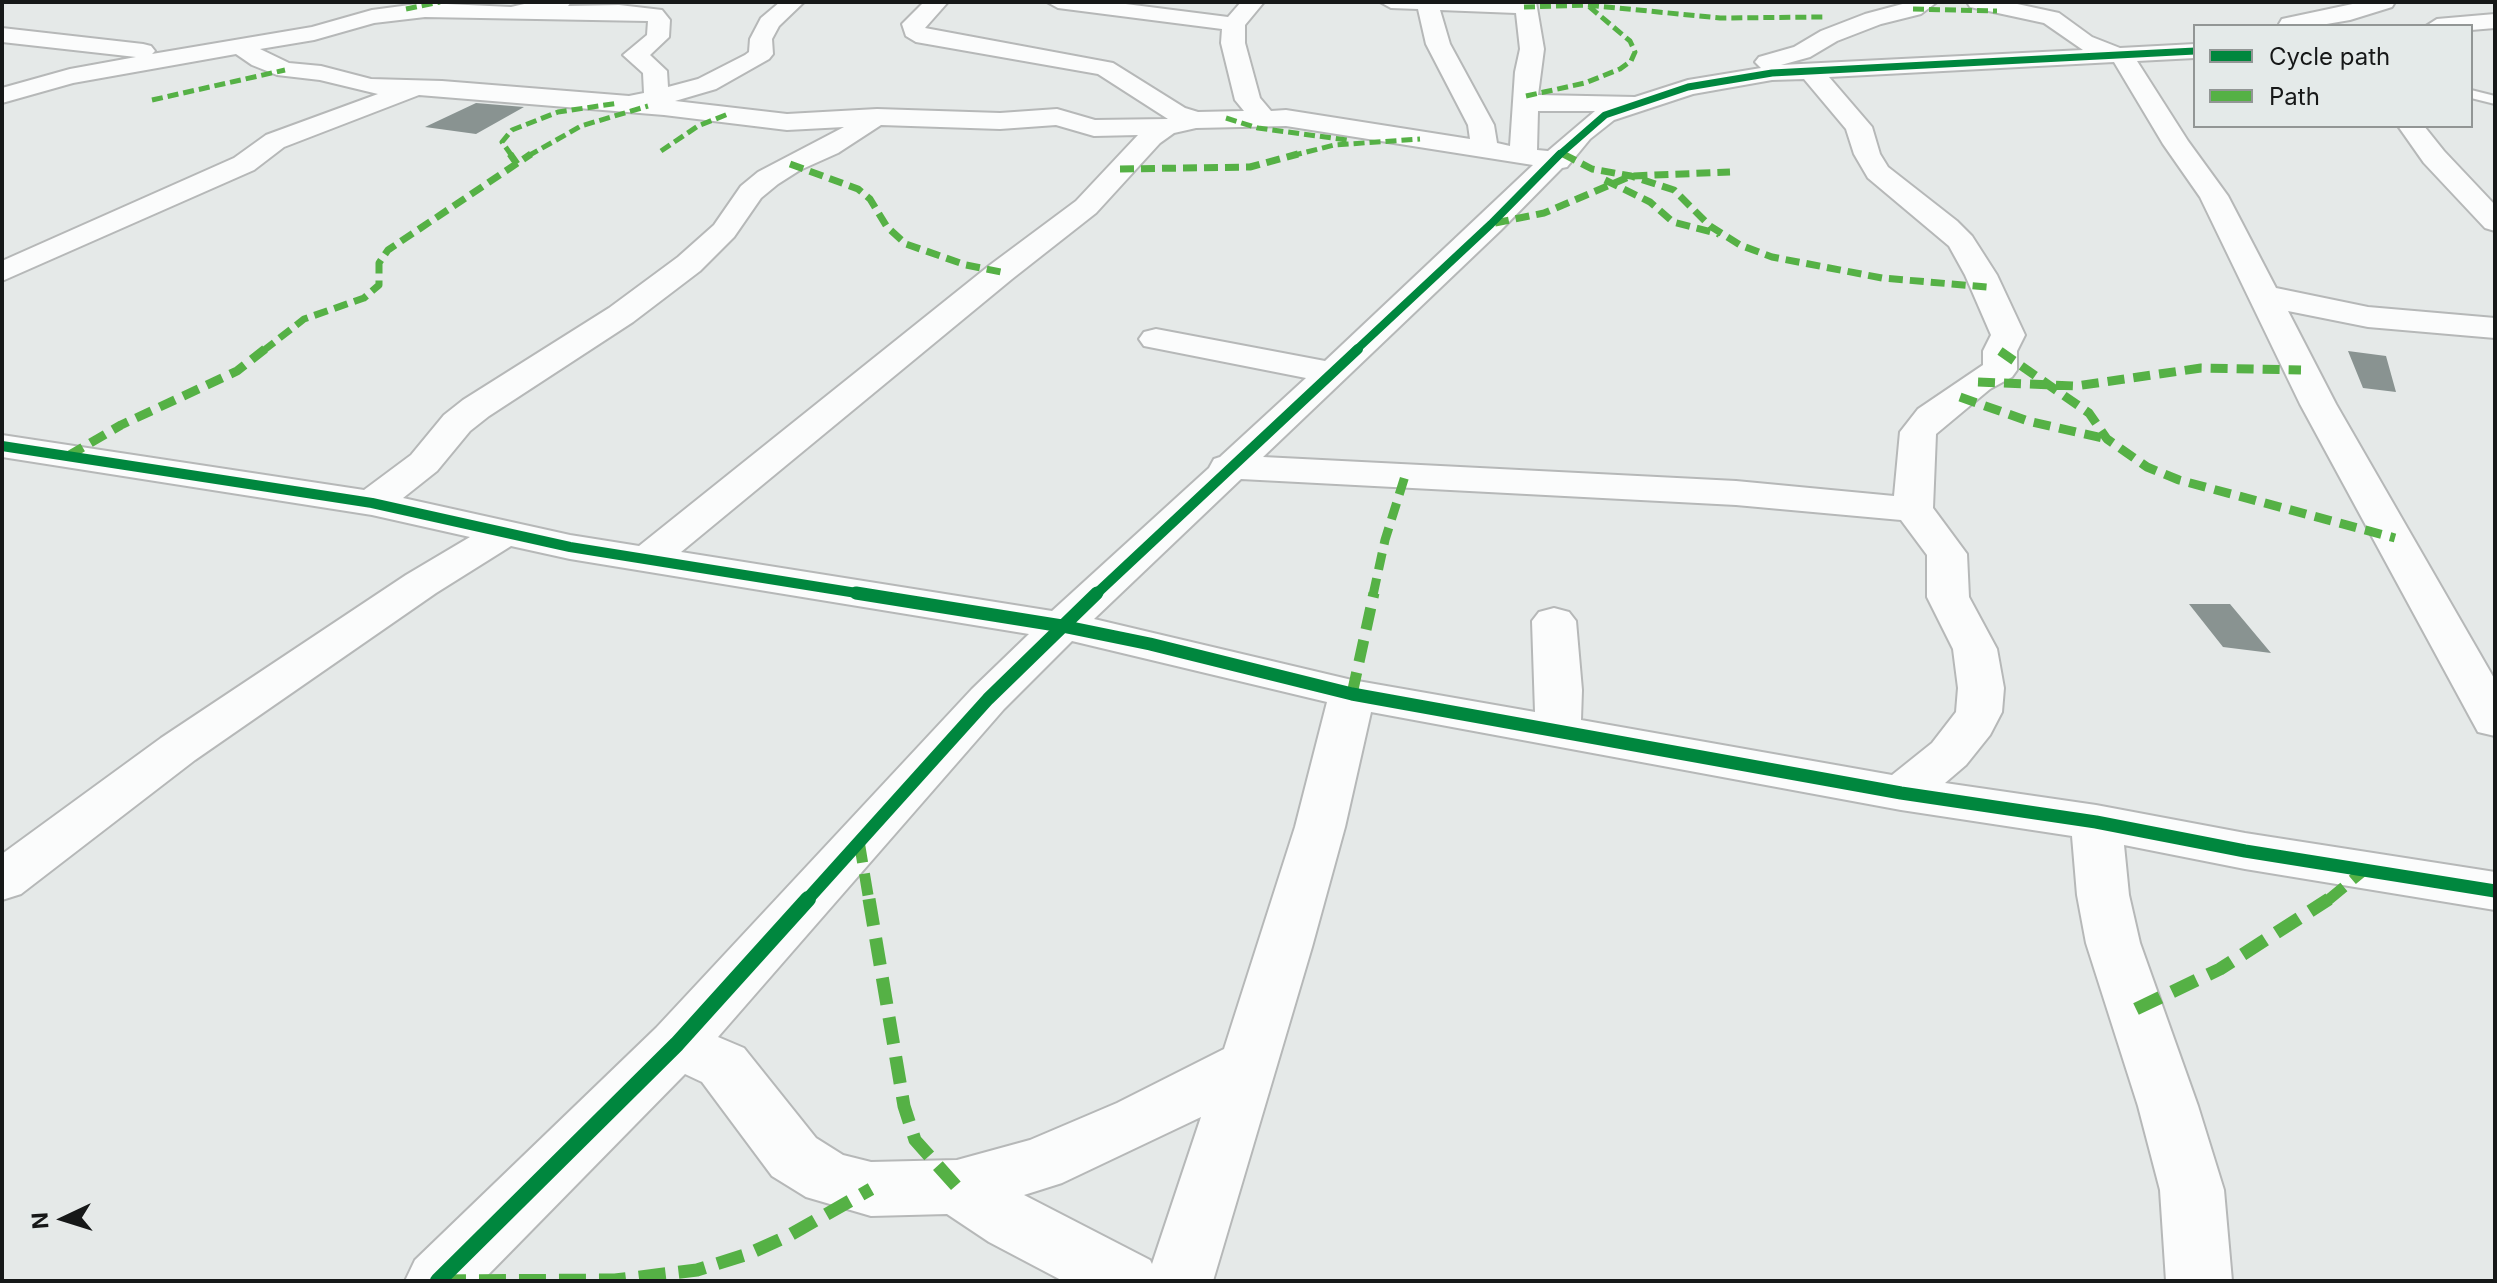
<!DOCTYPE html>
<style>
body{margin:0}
#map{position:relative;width:2497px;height:1283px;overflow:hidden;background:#e5e9e8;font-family:Inter,sans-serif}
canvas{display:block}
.frame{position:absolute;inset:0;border:4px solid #161818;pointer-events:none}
.legend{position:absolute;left:2193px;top:24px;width:280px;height:104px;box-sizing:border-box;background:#e4eae9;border:2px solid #929695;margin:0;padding:10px 14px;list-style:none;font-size:24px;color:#161818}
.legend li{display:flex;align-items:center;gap:16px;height:40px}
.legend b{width:40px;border:2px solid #929695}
.north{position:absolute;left:24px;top:1179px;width:80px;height:80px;-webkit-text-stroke:6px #e4eae9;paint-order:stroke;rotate:266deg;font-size:22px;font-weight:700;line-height:32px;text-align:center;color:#161818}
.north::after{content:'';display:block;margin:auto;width:28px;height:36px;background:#161818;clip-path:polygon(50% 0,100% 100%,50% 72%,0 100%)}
</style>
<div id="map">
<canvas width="2497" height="1283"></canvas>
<div class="frame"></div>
<ul class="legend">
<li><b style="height:10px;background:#00873e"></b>Cycle path</li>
<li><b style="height:10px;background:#55b145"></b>Path</li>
</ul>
<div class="north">N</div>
</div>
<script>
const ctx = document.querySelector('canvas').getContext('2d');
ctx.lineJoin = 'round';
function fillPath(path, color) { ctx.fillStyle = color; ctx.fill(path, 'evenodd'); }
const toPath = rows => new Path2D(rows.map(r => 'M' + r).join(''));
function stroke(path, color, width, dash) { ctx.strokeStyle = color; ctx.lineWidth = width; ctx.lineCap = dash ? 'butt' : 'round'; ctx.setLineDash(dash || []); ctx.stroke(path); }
const building = toPath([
 [476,103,524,107,476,134,425,127],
 [2348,351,2386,356,2396,392,2363,388],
 [2189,604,2230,604,2271,653,2223,647]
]);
const service = toPath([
 [2471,90,2495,96,2495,104,2471,98,2471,90]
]);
const minor = toPath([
 [533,2,571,2,568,6,619,5,662,10,670,20,669,37,650,55,667,71,668,87,698,79,745,55,749,52,750,39,761,18,780,2,804,2,779,26,772,39,773,54,769,59,716,89,675,101,787,114,877,109,1000,113,1057,109,1095,120,1168,119,1098,74,916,42,906,36,902,24,924,2,948,2,925,28,1113,63,1185,108,1198,112,1244,111,1235,100,1221,43,1222,29,1058,8,1047,2,1110,2,1228,17,1241,2,1264,2,1245,25,1245,43,1260,98,1271,111,1286,110,1470,139,1468,125,1426,44,1418,9,1391,8,1380,2,1536,2,1544,49,1538,95,1635,97,1688,80,1761,68,1755,62,1759,57,1794,47,1821,31,1865,14,1910,2,1937,2,1921,14,1881,24,1837,41,1810,57,1781,65,2083,50,2044,23,1970,7,1967,2,2008,2,2059,13,2092,37,2120,48,2195,44,2195,58,2137,61,2188,141,2228,196,2276,288,2368,307,2495,318,2495,338,2368,327,2288,311,2336,404,2495,680,2495,736,2478,732,2472,721,2300,404,2200,197,2163,144,2114,62,1829,77,1872,127,1880,154,1888,167,1957,221,1972,236,1997,275,2025,335,2017,351,2017,370,2012,377,1990,389,1936,434,1933,508,1967,554,1969,597,1997,649,2004,688,2002,712,1990,735,1966,765,1945,783,2096,805,2245,833,2495,872,2495,910,2245,869,2124,845,2129,895,2140,943,2198,1106,2224,1190,2232,1281,2166,1281,2160,1190,2138,1106,2086,943,2077,895,2072,836,1901,810,1371,712,1345,827,1312,947,1213,1281,1063,1281,989,1242,947,1214,871,1216,806,1197,772,1176,702,1082,685,1074,482,1281,405,1281,415,1260,656,1028,972,689,1029,634,570,559,511,546,436,593,195,760,21,894,2,900,2,854,161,738,406,575,470,537,372,515,2,457,2,435,364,490,411,455,444,415,463,400,609,308,678,257,714,225,741,186,758,172,844,127,787,130,664,115,419,95,284,147,254,170,2,281,2,261,234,158,266,135,378,94,320,80,277,75,252,65,236,54,73,83,2,103,2,88,70,69,136,57,2,42,2,28,143,44,151,46,155,51,152,54,312,27,372,10,425,3,511,7,533,2],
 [1440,10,1516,13,1520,49,1515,72,1510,146,1497,143,1494,125,1450,44,1440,10],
 [425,17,648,21,647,35,623,55,643,73,644,93,629,96,442,81,371,79,321,66,289,63,260,49,314,40,374,23,425,17],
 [1804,79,1846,129,1854,154,1868,178,1949,246,1965,275,1991,335,1983,351,1983,365,1918,409,1900,432,1894,496,1736,481,1263,457,1501,230,1562,168,1567,167,1590,139,1614,120,1693,94,1772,80,1804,79],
 [1538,111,1595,111,1548,151,1537,150,1538,111],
 [881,125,1000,129,1056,125,1094,136,1138,135,1076,201,990,265,639,546,570,535,403,498,437,471,470,431,489,416,633,322,700,271,734,237,761,198,778,184,800,170,838,153,881,125],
 [1286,126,1533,165,1325,361,1156,329,1144,332,1139,339,1144,346,1306,378,1220,457,1214,459,1209,468,1052,611,681,552,1012,279,1096,213,1160,143,1174,133,1196,128,1286,126],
 [1241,479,1736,505,1901,520,1927,555,1927,597,1953,649,1958,688,1956,712,1932,743,1892,775,1581,720,1582,690,1576,621,1569,612,1554,608,1539,612,1532,621,1535,712,1352,680,1094,619,1241,479],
 [1072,641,1327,702,1295,827,1224,1049,1117,1103,1030,1140,957,1160,871,1162,843,1155,816,1138,744,1048,718,1037,1004,709,1072,641],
 [1201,1117,1152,1264,1150,1260,1024,1195,1062,1183,1201,1117],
 [2362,2,2395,2,2392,7,2350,20,2315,26,2279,24,2282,19,2362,2],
 [2495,14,2495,28,2471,30,2471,26,2426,26,2437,19,2495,14],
 [2398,126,2424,126,2444,151,2495,205,2495,231,2485,228,2424,163,2398,126]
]);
const quietFar4 = toPath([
 [1524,7,1587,5,1720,18,1823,17],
 [406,9,440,2],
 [1913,9,1997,11],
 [1526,96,1585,83,1620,69,1631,61,1635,52,1630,41,1586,4],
 [152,100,285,70],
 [1226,118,1258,128,1347,140],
 [661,151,698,126,728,114],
 [1562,154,1567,156],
 [512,156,502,142,512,130,558,112,619,103],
 [528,156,581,126,648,106],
 [1291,156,1334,145,1420,139]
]);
const quietFar3 = toPath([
 [510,154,517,164],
 [1563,154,1592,169,1631,176,1674,190,1710,226,1740,245,1772,257,1882,278,1987,287],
 [790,164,858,189,870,199,887,227,906,244,966,265,1001,272],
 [1120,169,1250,167,1298,154],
 [1605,180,1650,202,1673,222,1719,234],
 [1495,223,1544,213,1631,176,1730,172],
 [263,351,304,319,364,298,379,285,379,263,388,250,531,154]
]);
const quietFar2 = toPath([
 [2000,351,2089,413,2107,439,2147,467,2179,480,2395,538],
 [1978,382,2076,386,2201,368,2301,370],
 [1960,397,2028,421,2107,439],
 [68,456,121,425,237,371,265,349],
 [1373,595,1385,540,1405,476]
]);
const quietFar1 = toPath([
 [1352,694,1374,593],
 [859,841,869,901],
 [2327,901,2363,871]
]);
const quiet = toPath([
 [869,899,904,1106,915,1140,957,1187],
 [2136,1009,2220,969,2329,899],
 [439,1281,615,1280,697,1270,748,1254,788,1236,871,1189]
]);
const cyclewayFar4 = toPath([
 [1558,156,1605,115,1688,87,1772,73,2195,51]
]);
const cyclewayFar3 = toPath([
 [1355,351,1491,224,1560,154]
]);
const cyclewayFar2 = toPath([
 [2,446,372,503,570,547,869,595],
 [1095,595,1358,349]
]);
const cyclewayFar1 = toPath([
 [856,593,1062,626,1150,644,1352,694,1901,793,2096,822,2245,851,2495,891],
 [806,901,988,699,1097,593]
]);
const cycleway = toPath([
 [438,1281,677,1044,808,899]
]);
fillPath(building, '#899391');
stroke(service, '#b6b8b8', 4);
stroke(minor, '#b6b8b8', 4);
fillPath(service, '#fbfcfc');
fillPath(minor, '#fbfcfc');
stroke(quietFar4, '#55b145', 5, [11, 5]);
stroke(quietFar3, '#55b145', 7, [14, 7]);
stroke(quietFar2, '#55b145', 9, [17, 9]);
stroke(quietFar1, '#55b145', 11, [22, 11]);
stroke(quiet, '#55b145', 13, [27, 13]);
stroke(cyclewayFar4, '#00873e', 7);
stroke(cyclewayFar3, '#00873e', 8);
stroke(cyclewayFar2, '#00873e', 10);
stroke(cyclewayFar1, '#00873e', 13);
stroke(cycleway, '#00873e', 16);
</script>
